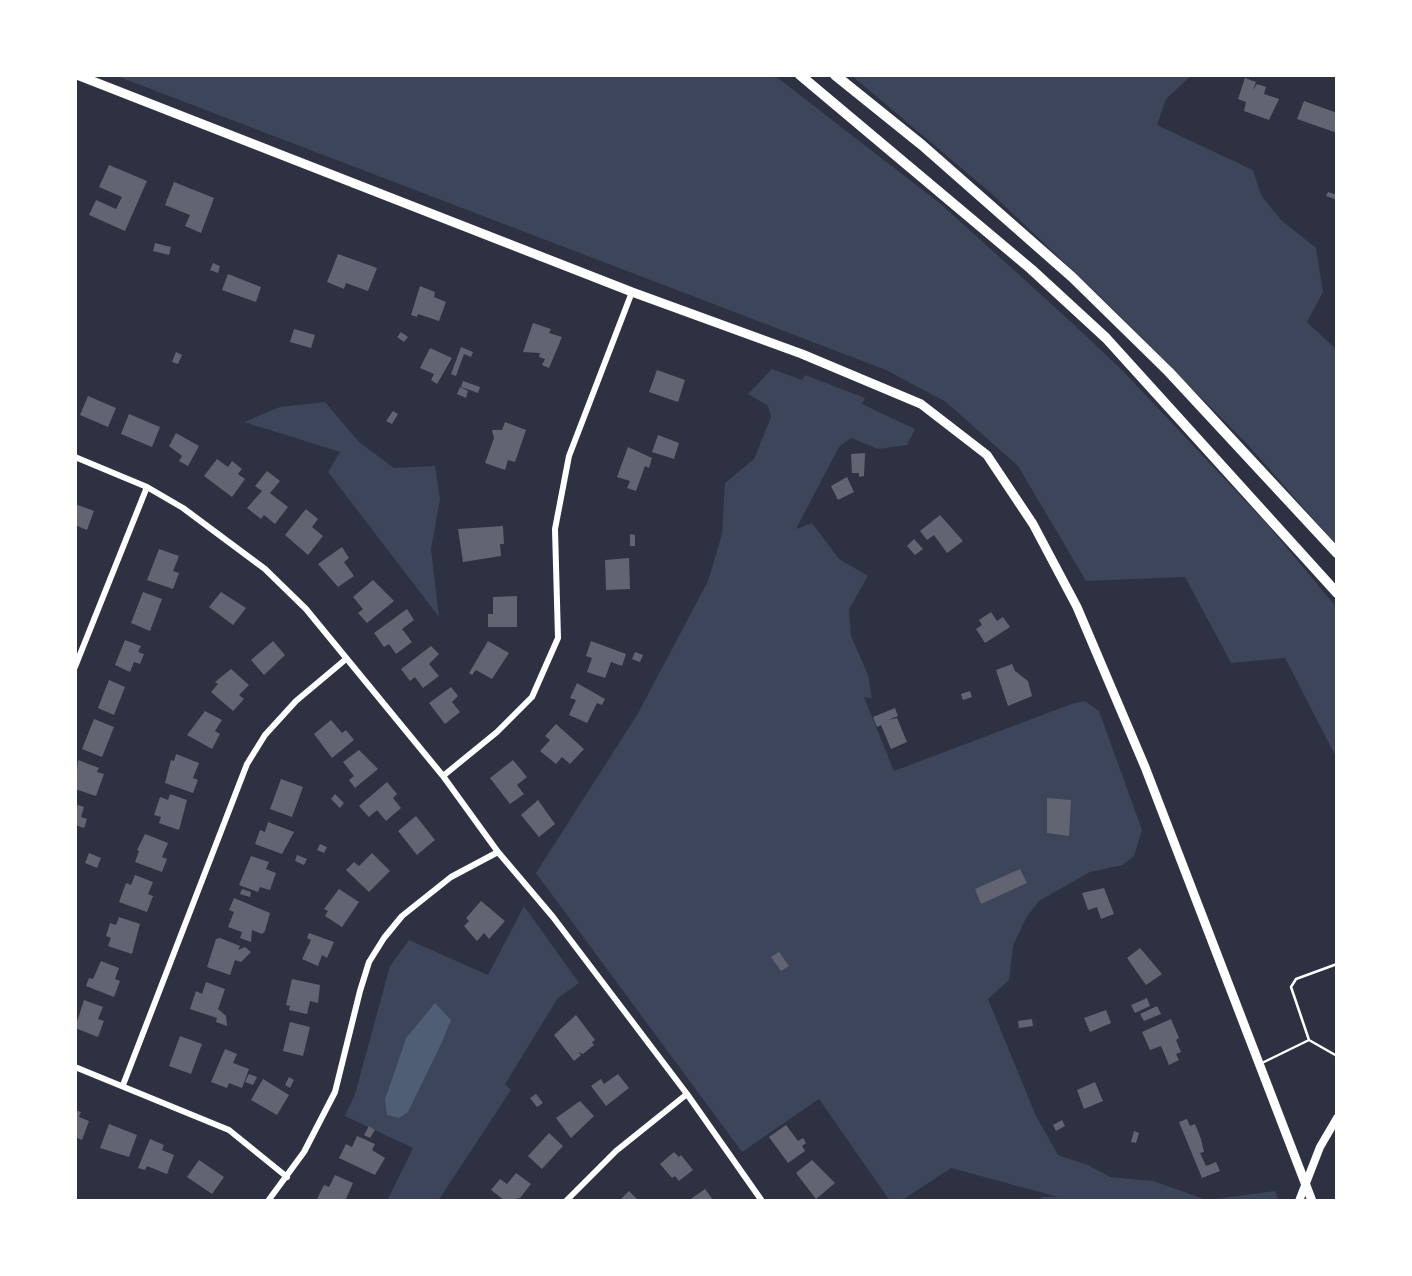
<!DOCTYPE html>
<style>
body{margin:0}
#map{position:relative;width:1412px;height:1276px;overflow:hidden;background:#2d3142;font-family:"Asap Condensed",sans-serif}
canvas{display:block}
.frame{position:absolute;inset:0;border:77px solid #fff;pointer-events:none}
</style>
<div id="map">
<canvas width="1412" height="1276"></canvas>
<div class="frame"></div>
</div>
<script>
const ctx = document.querySelector('canvas').getContext('2d');
ctx.lineJoin = 'round';
function fillPath(path, color) { ctx.fillStyle = color; ctx.fill(path, 'evenodd'); }
const toPath = rows => new Path2D(rows.map(r => 'M' + r).join(''));
function stroke(path, color, width, dash) { ctx.strokeStyle = color; ctx.lineWidth = width; ctx.lineCap = dash ? 'butt' : 'round'; ctx.setLineDash(dash || []); ctx.stroke(path); }
const green = toPath([
 [114,75,774,75,942,205,1069,320,1123,371,1268,525,1337,608,1337,759,1285,658,1231,663,1185,577,1086,581,1018,466,946,402,886,370],
 [851,75,1192,75,1166,99,1157,125,1253,170,1261,195,1281,220,1316,248,1323,292,1307,322,1337,350,1337,546,1248,445,1105,301,992,194],
 [772,369,802,380,805,375,865,398,862,404,915,429,907,445,878,449,851,438,839,447,796,529,812,523,839,559,868,576,849,609,851,636,868,675,872,698,864,697,894,771,1074,703,1085,701,1099,711,1142,830,1134,856,1123,865,1090,872,1039,901,1026,918,1013,946,1009,980,988,999,1036,1116,1058,1155,1088,1165,1110,1177,1153,1181,1207,1200,1275,1191,1279,1201,1049,1201,1039,1197,1058,1197,951,1168,901,1201,890,1201,819,1099,742,1152,536,873,637,715,708,581,722,534,725,483,754,459,771,417,768,406,748,394],
 [325,402,359,442,394,468,435,466,440,499,431,549,439,617,328,472,340,452,244,422,280,407],
 [524,906,579,983,558,998,505,1084,511,1090,438,1201,387,1201,413,1148,345,1116,355,1094,390,966,409,940,488,975],
 [435,1004,385,1099,406,1038]
]);
const water = toPath([
 [435,1003,451,1020,442,1042,408,1112,399,1118,387,1115,385,1099,406,1038]
]);
const building = toPath([
 [1245,78,1256,82,1253,90,1257,84,1266,87,1264,94,1279,99,1269,120,1244,111,1246,102,1238,99],
 [1304,101,1337,113,1337,133,1297,119],
 [109,165,147,181,125,231,89,215,96,200,116,209,122,197,99,187],
 [174,182,214,198,201,233,185,226,190,215,165,205],
 [1328,192,1337,195,1335,199,1326,196],
 [155,243,171,247,169,255,153,251],
 [338,254,377,268,368,291,346,283,344,289,327,282],
 [213,263,220,266,218,273,210,270],
 [228,274,261,287,256,302,222,290],
 [420,286,435,292,434,297,446,302,439,321,418,314,417,317,411,315],
 [533,323,551,329,549,333,562,337,549,368,542,365,545,359,539,357,540,353,523,352],
 [294,329,315,335,311,348,290,342],
 [401,332,408,337,404,342,397,337],
 [461,347,473,352,471,357,464,354,456,376,451,374],
 [430,348,452,358,437,384,431,380,434,374,420,368],
 [176,352,182,355,178,364,172,362],
 [657,370,685,380,678,402,649,392],
 [463,381,480,387,478,393,461,387],
 [460,387,468,391,466,398,457,394],
 [88,396,116,408,108,427,80,415],
 [393,411,398,414,392,424,386,421],
 [129,414,160,427,152,447,121,434],
 [505,422,526,430,515,462,508,460,505,470,485,463,494,438,492,430,502,430],
 [176,433,199,446,188,466,179,461,182,456,169,446],
 [658,435,679,443,674,459,652,452],
 [628,447,652,458,649,468,645,466,636,491,627,488,630,481,617,477],
 [865,453,864,476,859,477,859,473,852,473,851,454],
 [217,459,228,467,232,461,242,469,238,474,245,479,232,497,204,476],
 [267,471,280,481,270,493,288,507,275,524,264,515,261,519,247,508,262,491,255,486],
 [847,477,854,492,838,500,831,486],
 [75,504,94,511,87,530,75,525],
 [306,509,318,519,312,527,323,536,308,555,285,535],
 [940,515,963,541,947,553,934,535,927,540,920,531],
 [503,526,504,544,500,544,501,556,463,562,458,529],
 [630,534,635,535,635,546,630,546],
 [914,539,923,549,915,555,907,546],
 [342,547,349,558,344,562,354,576,338,587,318,564],
 [159,549,179,556,173,571,179,573,173,589,147,580],
 [629,558,630,589,606,590,605,560],
 [373,580,394,601,367,623,358,613,363,609,353,597],
 [143,592,162,599,150,631,131,623],
 [221,592,246,608,233,625,209,607],
 [517,596,517,627,488,627,488,614,493,614,493,597],
 [407,609,414,620,402,629,412,642,396,654,389,644,384,647,374,633],
 [991,612,997,621,1003,617,1010,627,985,643,976,629,982,625,979,620],
 [125,640,141,646,138,652,144,654,140,664,134,662,130,672,115,665],
 [273,641,285,655,264,675,251,660],
 [488,641,509,653,492,679,476,670,472,675,469,673],
 [591,641,626,654,622,666,611,662,605,678,587,672,592,658,586,656],
 [431,646,439,654,429,664,439,676,423,688,415,677,410,681,401,669],
 [635,652,643,655,640,662,632,659],
 [1012,664,1015,671,1028,681,1032,696,1008,706,996,670],
 [231,669,249,685,239,695,244,699,233,711,211,692,218,684,215,682],
 [109,680,125,687,114,715,98,708],
 [577,683,605,699,602,705,597,703,587,723,569,715,576,700,570,698],
 [451,687,458,696,452,702,460,712,445,724,429,703],
 [970,691,972,697,963,700,961,694],
 [895,708,898,716,888,720,897,718,907,742,891,749,881,725,877,727,873,717],
 [205,711,222,720,215,731,220,734,212,749,187,735],
 [94,719,114,727,102,757,82,749],
 [331,720,342,733,346,730,354,740,332,758,314,734],
 [556,724,584,749,570,764,562,757,556,764,540,751,550,740,545,736],
 [359,750,378,769,355,788,349,780,354,776,343,762],
 [176,754,199,763,193,778,198,780,193,793,165,783,171,760,174,761],
 [78,760,99,768,97,772,104,774,96,796,75,789],
 [513,760,527,777,517,785,524,794,510,804,490,778],
 [281,779,303,787,292,817,270,809],
 [387,782,397,794,393,798,401,808,386,821,377,810,369,817,359,806],
 [170,794,187,800,179,830,159,823,161,817,154,815,160,797,168,800],
 [335,794,344,803,340,808,331,799],
 [1047,798,1071,800,1069,836,1047,833],
 [538,800,555,824,539,837,521,815],
 [75,804,84,807,81,817,87,819,84,828,75,825],
 [416,816,435,840,417,855,398,831],
 [268,822,294,832,282,854,255,844,260,830,265,832],
 [145,834,168,843,162,857,167,859,162,872,135,862,139,851,137,850],
 [320,844,327,847,324,853,317,850],
 [89,853,101,858,97,868,85,863],
 [372,853,390,871,369,892,346,870,354,862,359,866],
 [297,855,307,859,304,865,295,861],
 [251,856,269,862,266,869,276,873,270,890,260,887,258,892,239,885],
 [1020,869,1027,883,981,904,975,889],
 [135,875,153,882,148,894,153,896,147,912,119,902,126,883,131,885],
 [1104,888,1114,914,1101,919,1097,907,1088,910,1082,893],
 [242,889,251,892,250,897,240,894],
 [339,889,359,902,342,927,325,916,328,911,324,909],
 [234,898,270,913,265,931,262,934,252,930,251,942,240,938,242,932,228,927,234,912,229,910],
 [481,901,505,921,489,939,484,933,477,941,464,926,469,921,466,918],
 [119,917,140,924,132,954,108,946,111,938,106,936,110,923,116,925],
 [309,933,334,942,327,958,322,955,318,966,302,959,311,940,307,938],
 [220,938,240,946,238,950,245,947,251,952,241,962,235,960,230,975,207,967,216,939],
 [1140,948,1162,974,1146,985,1127,958],
 [779,952,789,966,781,971,771,957],
 [101,961,119,968,115,979,120,981,114,997,86,986,89,978,93,979],
 [292,979,320,985,318,1003,310,1001,307,1014,289,1010,290,1006,286,1005],
 [206,982,225,989,218,1009,226,1016,227,1026,216,1022,217,1018,190,1009,196,991,202,994],
 [1147,998,1150,1006,1135,1013,1131,1005],
 [84,1000,103,1007,98,1019,104,1021,98,1037,75,1028],
 [1157,1006,1161,1014,1144,1021,1140,1014],
 [1106,1010,1111,1023,1090,1032,1084,1018],
 [576,1015,595,1040,592,1042,594,1045,583,1054,579,1052,581,1055,574,1061,554,1035],
 [1032,1019,1033,1026,1019,1028,1018,1021],
 [1171,1019,1179,1038,1176,1040,1181,1052,1176,1054,1179,1060,1169,1065,1161,1046,1150,1050,1142,1032],
 [290,1022,310,1027,303,1056,283,1051],
 [180,1036,202,1044,191,1074,169,1066],
 [225,1049,237,1054,233,1063,249,1069,242,1088,229,1083,227,1088,211,1082],
 [249,1074,257,1077,253,1085,245,1082],
 [618,1074,629,1088,606,1106,591,1086,601,1079,604,1084],
 [289,1077,294,1080,290,1088,285,1085],
 [263,1079,289,1095,277,1115,251,1100],
 [1095,1082,1103,1101,1084,1109,1077,1090],
 [536,1094,543,1103,537,1107,530,1098],
 [580,1101,594,1116,571,1138,556,1118],
 [75,1110,81,1112,79,1117,89,1121,82,1140,75,1137],
 [1187,1119,1190,1126,1195,1124,1201,1139,1204,1152,1200,1153,1206,1166,1216,1162,1220,1171,1202,1178,1179,1122],
 [1062,1120,1065,1126,1056,1131,1053,1125],
 [109,1124,137,1135,129,1157,100,1148],
 [786,1125,798,1141,803,1138,806,1143,802,1146,805,1151,788,1163,769,1137],
 [369,1126,375,1130,370,1138,364,1135],
 [1134,1131,1139,1133,1136,1143,1131,1142],
 [549,1133,563,1146,542,1169,528,1156],
 [357,1136,375,1144,372,1150,385,1158,375,1175,339,1158,346,1144,352,1147],
 [150,1139,164,1145,162,1150,174,1155,167,1174,147,1166,145,1170,138,1168],
 [674,1152,679,1157,681,1155,693,1170,679,1181,675,1176,672,1178,660,1164],
 [199,1160,224,1177,212,1194,187,1177],
 [812,1160,835,1183,816,1199,796,1173],
 [516,1173,531,1184,520,1198,505,1201,491,1190,500,1179,507,1184],
 [335,1175,353,1183,345,1201,316,1201,324,1185,329,1187],
 [705,1189,714,1201,688,1201],
 [629,1191,639,1201,619,1201]
]);
const service = toPath([
 [1309,1040,1337,1056],
 [1262,1063,1309,1040,1291,987,1296,979,1337,964]
]);
const minor = toPath([
 [75,457,147,487,183,508,265,569,306,609,443,776,498,852,553,917,687,1094,762,1201],
 [75,667,147,487],
 [443,776,497,732,532,697,558,638,555,529,569,456,632,292],
 [75,1067,229,1130,287,1177],
 [123,1085,247,764,265,735,296,701,346,659],
 [268,1201,304,1152,335,1092,360,991,369,962,384,938,402,916,451,877,498,852],
 [566,1201,616,1151,687,1094]
]);
const tertiary = toPath([
 [1299,1201,1320,1147,1337,1118]
]);
const secondary = toPath([
 [77,75,632,292,802,354,921,404,987,455,1033,524,1077,607,1145,767,1312,1201]
]);
const motorway = toPath([
 [800,75,1031,269,1106,338,1337,593],
 [835,75,922,145,1072,277,1169,372,1337,553]
]);
fillPath(green, '#3c4559');
fillPath(water, '#4f5d75');
fillPath(building, '#626471');
stroke(service, '#fff', 2.5);
stroke(minor, '#fff', 6);
stroke(tertiary, '#fff', 8);
stroke(secondary, '#fff', 9);
stroke(motorway, '#fff', 10);
</script>
